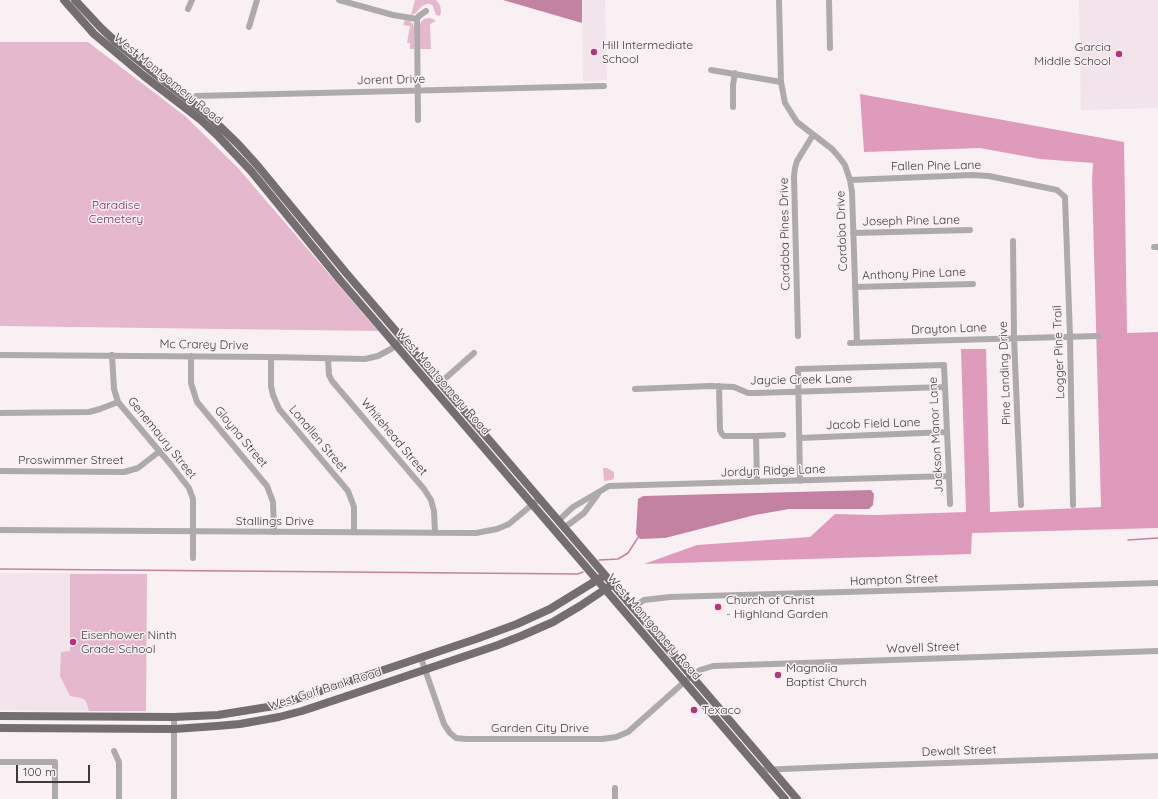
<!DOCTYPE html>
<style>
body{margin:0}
#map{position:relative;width:1158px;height:799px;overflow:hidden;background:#f8f0f3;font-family:Quicksand,sans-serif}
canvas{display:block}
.scale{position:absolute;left:16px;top:765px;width:74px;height:18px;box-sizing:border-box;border:2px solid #3d3a3b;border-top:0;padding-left:5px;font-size:12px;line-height:14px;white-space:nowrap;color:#3d3a3b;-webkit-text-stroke:3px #f8f0f3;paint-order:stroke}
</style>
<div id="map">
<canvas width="1158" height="799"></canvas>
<div class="scale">100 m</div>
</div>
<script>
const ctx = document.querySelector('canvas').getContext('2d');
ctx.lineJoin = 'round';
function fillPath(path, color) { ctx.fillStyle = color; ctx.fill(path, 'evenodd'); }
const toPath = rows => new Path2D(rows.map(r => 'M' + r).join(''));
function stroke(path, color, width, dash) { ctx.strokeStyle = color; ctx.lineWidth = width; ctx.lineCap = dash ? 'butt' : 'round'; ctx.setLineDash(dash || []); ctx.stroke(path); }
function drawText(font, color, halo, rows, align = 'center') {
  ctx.font = font + ' Quicksand,sans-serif'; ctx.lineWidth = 3; ctx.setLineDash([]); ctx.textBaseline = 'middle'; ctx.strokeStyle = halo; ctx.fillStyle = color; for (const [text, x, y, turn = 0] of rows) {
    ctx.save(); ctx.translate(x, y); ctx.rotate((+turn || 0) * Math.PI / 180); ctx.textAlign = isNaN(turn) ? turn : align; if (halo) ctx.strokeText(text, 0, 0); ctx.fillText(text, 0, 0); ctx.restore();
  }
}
const built = toPath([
 [582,0,605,0,607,80,583,81],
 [1079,0,1158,0,1158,108,1081,110],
 [0,573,147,574,146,711,0,710]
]);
const green = toPath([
 [415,0,436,0,440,5,441,11,440,16,436,15,433,6,430,4,427,4,422,6,416,13,411,15],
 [429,18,433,19,436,21,430,24,431,49,419,49,419,26,421,22,424,19],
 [405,20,410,21,413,24,414,28,414,49,410,49,410,43,407,43,410,26,403,25],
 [0,42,88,42,185,116,238,168,378,331,0,326],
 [603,468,607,468,614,472,614,478,612,480,604,481],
 [70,574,147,574,146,711,89,711,87,704,85,700,81,698,70,696,60,676,61,652,70,651]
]);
const forest = toPath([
 [860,94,1124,142,1127,333,1158,332,1158,528,972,533,971,554,644,564,697,545,810,537,835,514,876,515,966,512,961,349,986,349,990,512,1101,507,1092,180,1093,163,1040,159,980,148,864,152]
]);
const water = toPath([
 [503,0,582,0,582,23],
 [871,490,874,494,873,505,869,509,789,509,755,515,665,538,640,539,636,534,638,499,643,496]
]);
const stream = toPath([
 [1128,540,1158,538],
 [599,560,618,559,628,553,639,536],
 [0,569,578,574,583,572]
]);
const minor = toPath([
 [339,0,393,15,417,19],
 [779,0,781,82,785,103,797,122,832,149,839,157,845,165,850,180,852,192,857,343],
 [829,0,830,48],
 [188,9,192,0],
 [249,27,257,0],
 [711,70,781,82],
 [187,101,196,96,604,86],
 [733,107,733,85,735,73],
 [418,120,417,19,419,16,426,11],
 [850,180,972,175,989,176,1057,190,1065,197,1070,336,1073,505],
 [853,233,970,230],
 [1013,241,1014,338,1021,505],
 [1154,247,1158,247],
 [855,287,973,284],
 [798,336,794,176,795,168,797,161,813,135],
 [850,343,1098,336],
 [0,355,271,357,365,359,378,356,391,349,402,339],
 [112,355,114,389,118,402,171,465,189,488,193,499,193,558],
 [191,356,191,383,197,402,267,486,273,502,274,532],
 [271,357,271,386,273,395,279,409,348,491,354,507,354,532],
 [328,359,329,375,332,381,424,489,431,500,434,511,435,532],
 [440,383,474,353],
 [719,386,720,430,722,434,724,436,756,436,783,435],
 [635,389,710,386,734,387,748,393,756,393,945,387],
 [0,413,89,412,100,409,118,402],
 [756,436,757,482],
 [799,438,947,432],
 [0,471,124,472,138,468,160,451],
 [800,481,798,369,944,365,949,476,950,504],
 [558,521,573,507,609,486,949,476],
 [564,528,584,513,598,494],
 [0,530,476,533,497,529,509,524,539,499],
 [632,608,644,600,670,597,1158,583],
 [421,658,444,724,450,733,456,738,466,739,602,739,616,737,628,732,691,676,700,670,713,666,1158,651],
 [174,717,174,799],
 [114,751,119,762,119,799],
 [0,762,55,762,55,799],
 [760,770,854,766,1158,756],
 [615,799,615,788]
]);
const major = toPath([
 [64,0,94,34,144,76,201,120,217,135,251,171,340,280,785,799],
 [75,0,101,28,116,42,149,69,208,115,238,144,257,165,347,274,797,799],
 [0,716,174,717,218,715,274,706,291,701,476,639,517,624,550,609,602,577],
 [0,728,174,729,217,726,240,724,279,717,302,711,347,696,498,645,521,636,553,622,580,606,610,586]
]);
const markers = [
 [594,52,4,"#b6347f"],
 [1119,54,4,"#b6347f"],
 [718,607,4,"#b6347f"],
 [73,642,4,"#b6347f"],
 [778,675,4,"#b6347f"],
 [694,710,4,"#b6347f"]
];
const poiNames = [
 ["Hill Intermediate",602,45],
 ["School",602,59],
 ["Garcia",1111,47,"right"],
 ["Middle School",1111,61,"right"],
 ["Church of Christ",726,600],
 ["- Highland Garden",726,614],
 ["Eisenhower Ninth",81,635],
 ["Grade School",81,649],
 ["Magnolia",786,668],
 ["Baptist Church",786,682],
 ["Texaco",702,710]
];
const streetNames = [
 ["West Montgomery Road",168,79,39],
 ["Jorent Drive",391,80,-1],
 ["Fallen Pine Lane",936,166,-1],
 ["Joseph Pine Lane",911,221,-1],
 ["Cordoba Drive",842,231,-92],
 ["Cordoba Pines Drive",785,234,-91],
 ["Anthony Pine Lane",914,274,-2],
 ["Drayton Lane",949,329,-2],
 ["Mc Crarey Drive",204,345,1],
 ["Logger Pine Trail",1059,352,-92],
 ["Pine Landing Drive",1005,373,-92],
 ["Jaycie Creek Lane",801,380,-1],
 ["West Montgomery Road",443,382,49],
 ["Jacob Field Lane",873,424,-2],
 ["Jackson Manor Lane",936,435,-93],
 ["Gloyna Street",241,437,50],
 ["Whitehead Street",394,437,50],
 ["Genemaury Street",162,438,51],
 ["Lonallen Street",318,439,50],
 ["Proswimmer Street",71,460],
 ["Jordyn Ridge Lane",773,471,-2],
 ["Stallings Drive",275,521],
 ["Hampton Street",894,580,-2],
 ["West Montgomery Road",654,627,49],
 ["Wavell Street",923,648,-2],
 ["West Gulf Bank Road",325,689,-17],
 ["Garden City Drive",540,728],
 ["Dewalt Street",959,751,-2]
];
const parkNames = [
 ["Paradise",116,205],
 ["Cemetery",116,219]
];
fillPath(built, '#f3e3ea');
fillPath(green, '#e6b8cd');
fillPath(forest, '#df9bbc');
fillPath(water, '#c482a2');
stroke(stream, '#c482a2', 1.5);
stroke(minor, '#adaaab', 6);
stroke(major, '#746e71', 8);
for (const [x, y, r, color] of markers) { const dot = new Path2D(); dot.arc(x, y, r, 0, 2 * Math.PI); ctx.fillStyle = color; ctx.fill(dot); stroke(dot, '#f8f0f3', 1.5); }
drawText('12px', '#3d3a3b', '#f8f0f3', poiNames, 'left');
drawText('12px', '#3d3a3b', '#f8f0f3', streetNames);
drawText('12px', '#772854', '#f8f0f3', parkNames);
</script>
